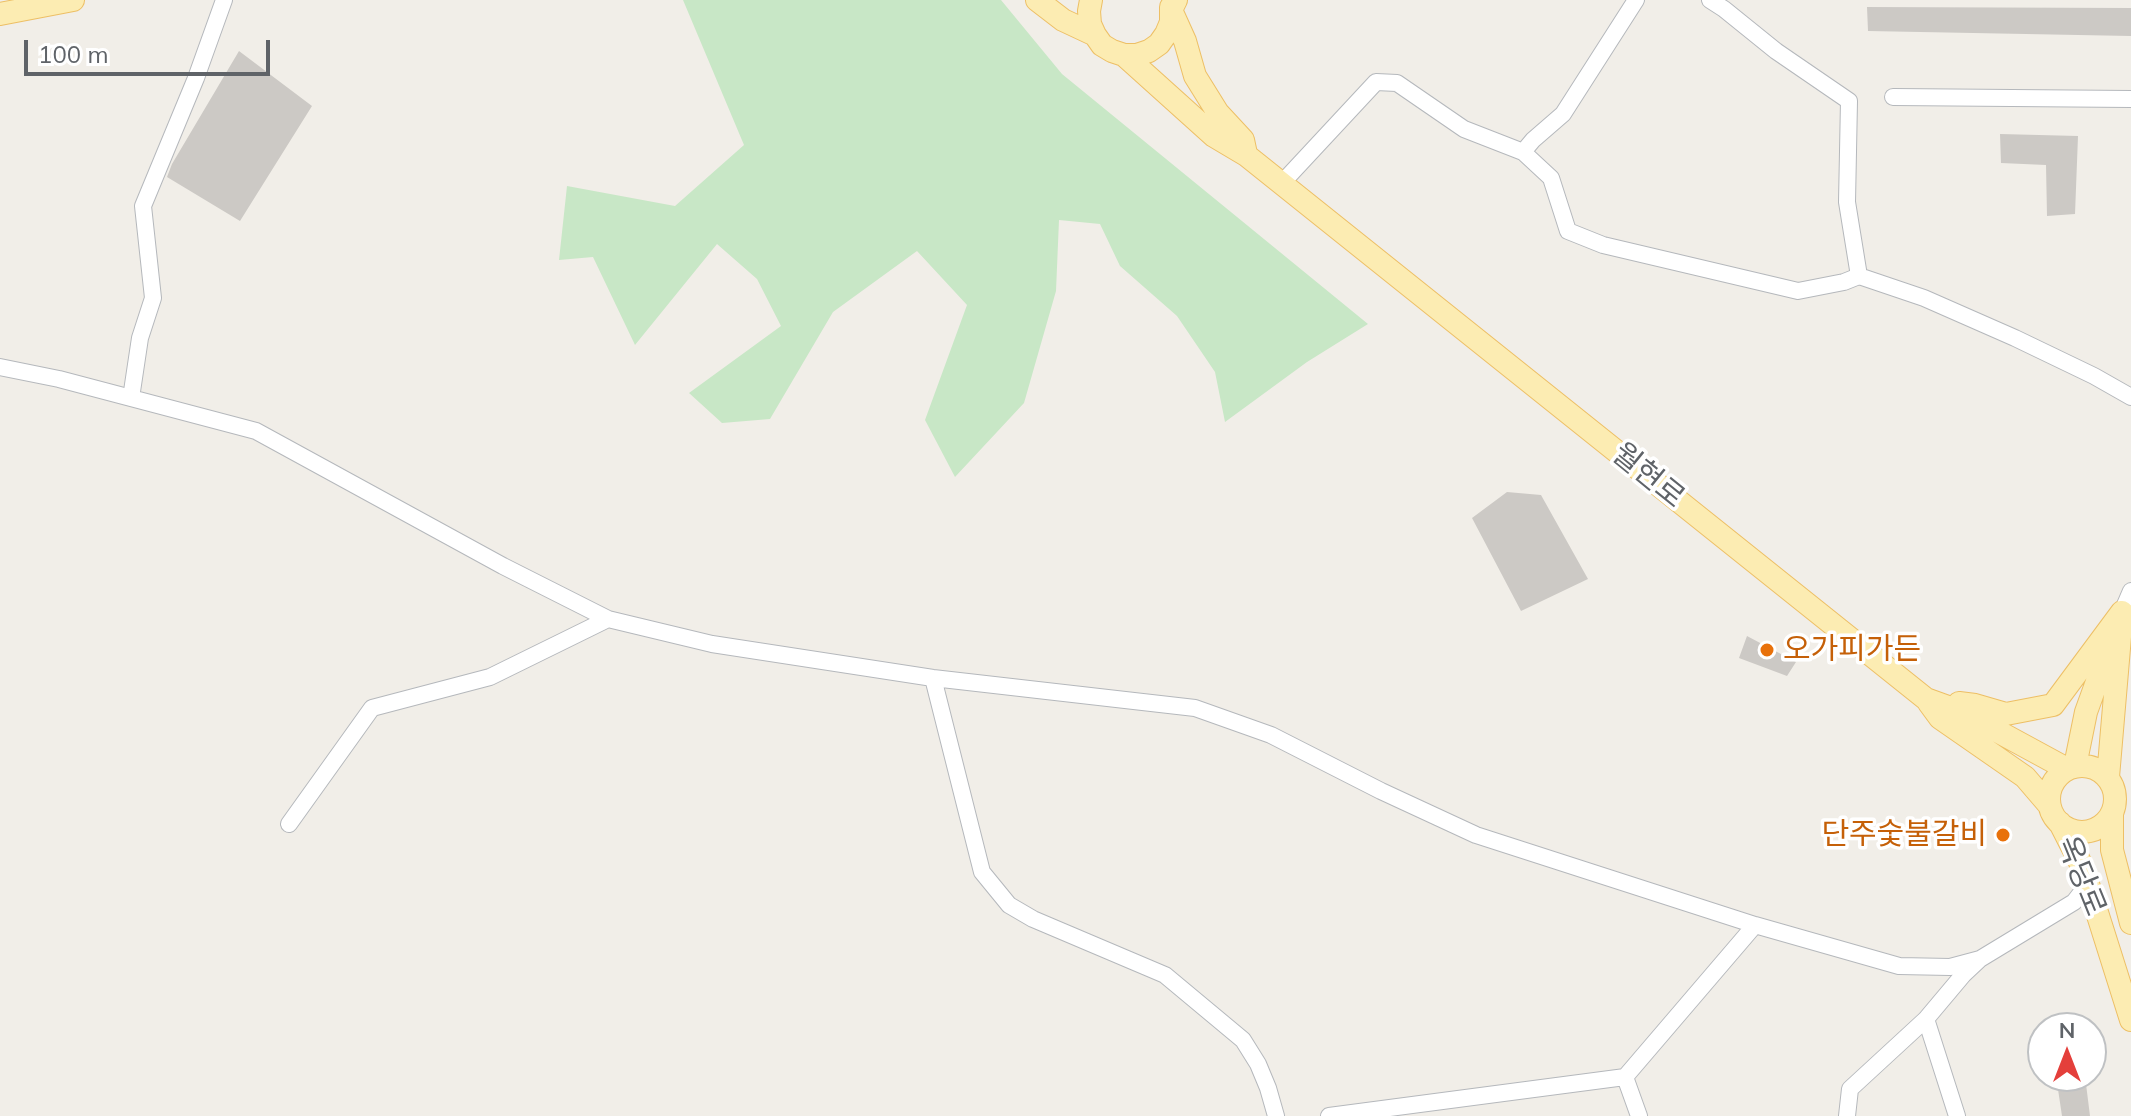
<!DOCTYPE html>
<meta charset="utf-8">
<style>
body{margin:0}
#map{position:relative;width:2131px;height:1116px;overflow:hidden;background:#f1eee8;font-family:Mulish,sans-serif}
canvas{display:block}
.north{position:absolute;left:2027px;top:1012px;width:80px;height:80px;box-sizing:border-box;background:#fff;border:2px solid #bfc1c3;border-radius:50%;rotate:0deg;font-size:22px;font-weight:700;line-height:32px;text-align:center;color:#5f6368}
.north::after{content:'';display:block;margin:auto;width:28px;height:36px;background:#e43f3b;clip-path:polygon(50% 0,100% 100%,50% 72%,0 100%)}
.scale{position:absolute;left:24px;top:40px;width:246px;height:36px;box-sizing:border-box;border:4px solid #5f6368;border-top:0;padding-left:10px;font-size:24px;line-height:28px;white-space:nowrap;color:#5f6368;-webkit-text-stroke:6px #fff;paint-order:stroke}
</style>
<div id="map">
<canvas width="2131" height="1116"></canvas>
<div class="north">N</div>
<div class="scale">100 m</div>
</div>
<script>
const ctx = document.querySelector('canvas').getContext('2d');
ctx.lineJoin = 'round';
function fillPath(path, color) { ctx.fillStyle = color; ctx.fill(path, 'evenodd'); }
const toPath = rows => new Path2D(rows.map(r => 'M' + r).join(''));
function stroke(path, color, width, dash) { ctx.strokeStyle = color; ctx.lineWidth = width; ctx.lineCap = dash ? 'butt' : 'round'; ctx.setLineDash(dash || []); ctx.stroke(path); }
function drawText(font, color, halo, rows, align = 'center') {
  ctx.font = font + ' Mulish,"Noto Sans KR",sans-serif'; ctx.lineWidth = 7; ctx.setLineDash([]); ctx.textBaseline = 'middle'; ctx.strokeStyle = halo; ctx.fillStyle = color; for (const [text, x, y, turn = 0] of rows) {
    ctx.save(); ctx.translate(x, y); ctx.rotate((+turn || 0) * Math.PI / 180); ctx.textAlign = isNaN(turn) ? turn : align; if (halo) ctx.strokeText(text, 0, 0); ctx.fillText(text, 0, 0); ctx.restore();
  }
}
const green = toPath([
 [683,0,1001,0,1062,74,1368,324,1307,362,1225,422,1215,372,1177,316,1120,266,1100,224,1059,220,1056,291,1024,403,955,477,925,420,967,305,917,251,833,312,770,419,722,423,689,393,781,326,757,279,717,244,635,345,593,257,559,260,567,186,675,206,744,145]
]);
const building = toPath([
 [1867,7,2131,8,2131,36,1868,31],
 [239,51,312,106,240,221,167,177,172,164],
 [2000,134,2078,136,2075,214,2047,216,2046,165,2001,163],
 [1507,492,1541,495,1588,579,1521,611,1472,518],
 [1747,636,1796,662,1787,676,1739,658],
 [2056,1076,2085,1076,2090,1116,2062,1116]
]);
const minor = toPath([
 [1710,0,1724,9,1776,51,1849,101,1847,202,1859,276],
 [1893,97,2131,99],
 [1523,152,1533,140,1563,114,1636,0],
 [1282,183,1376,82,1397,83,1464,129,1523,152,1551,178,1568,231,1603,245,1798,291,1844,282,1859,276,1924,298,2015,338,2094,376,2131,397],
 [0,367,59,379,256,431,503,566,608,619,712,644,933,678,1195,708,1271,735,1381,791,1476,835,1755,925,1899,966,1950,967,1980,959,2074,902,2088,884],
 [131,398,140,338,153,298,143,206,196,78,224,0],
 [2122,612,2131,591],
 [933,678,982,872,1009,905,1033,919,1165,975,1243,1040,1258,1064,1268,1088,1276,1116],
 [289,824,372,708,490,677,608,619],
 [1926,1019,1957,1116],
 [1329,1116,1625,1077],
 [1639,1116,1625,1077,1755,925],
 [1847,1116,1850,1089,1926,1019,1963,975,1979,960]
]);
const major = toPath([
 [1037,0,1063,20,1095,35],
 [1091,0,1089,11,1090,24,1095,35,1102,45,1112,51,1124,55,1137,55,1149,51,1159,44,1166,34,1171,22,1171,7],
 [1176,0,1171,10,1185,41,1195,76,1218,113,1243,140,1246,154],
 [0,14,73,0],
 [1124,55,1214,136,1246,155,1926,699,1962,712,2067,769],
 [1929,703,1940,718,2025,777,2049,805],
 [1959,703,1975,705,2006,714,2053,705,2122,612],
 '2049 799a33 33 0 1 1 66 0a33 33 0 1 1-66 0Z',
 [2075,766,2086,712,2112,640],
 [2108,777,2122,613],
 [2112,815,2112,850,2131,923],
 [2060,823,2083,868,2131,1020]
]);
const markers = [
 [1767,650,8,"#e8710a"],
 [2003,835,8,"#e8710a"]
];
const streetNames = [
 ["월현로",1648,476,39],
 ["옥당로",2081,876,68]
];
const foodNames = [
 ["오가피가든",1783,650],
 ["단주숯불갈비",1987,835,"right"]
];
fillPath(green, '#c8e7c6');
fillPath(building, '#ccc9c5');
stroke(minor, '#b5b8bc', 18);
stroke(major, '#edbf65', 24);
stroke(minor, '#fff', 16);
stroke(major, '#fcecb2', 22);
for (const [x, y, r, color] of markers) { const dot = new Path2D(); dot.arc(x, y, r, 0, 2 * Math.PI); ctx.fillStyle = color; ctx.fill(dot); stroke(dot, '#fff', 3); }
drawText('30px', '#5f6368', '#fff', streetNames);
drawText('30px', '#c56008', '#fff', foodNames, 'left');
</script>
